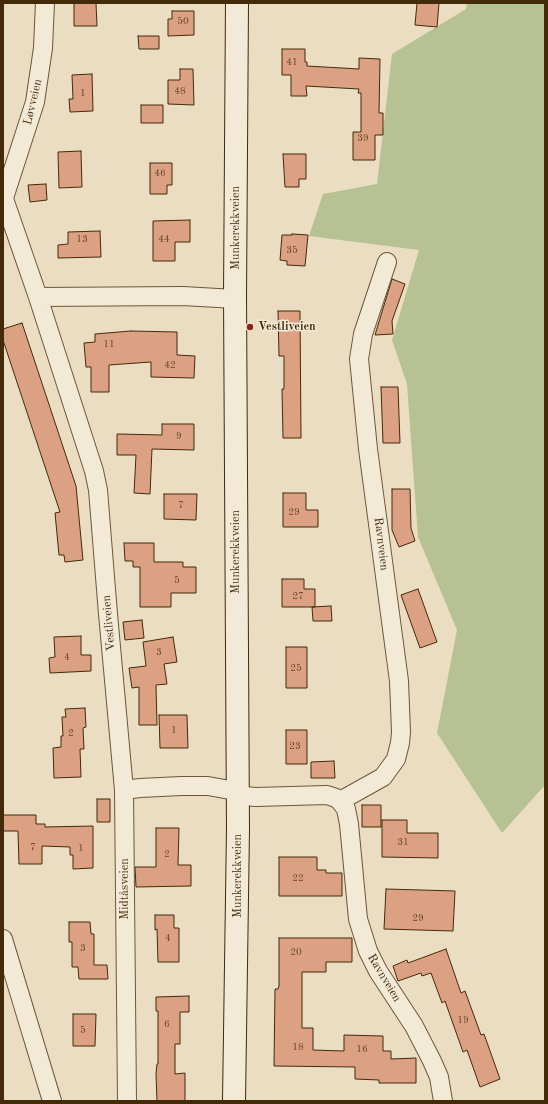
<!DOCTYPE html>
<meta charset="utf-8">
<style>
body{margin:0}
#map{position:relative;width:548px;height:1104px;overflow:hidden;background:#ebddc1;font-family:"Old Standard TT",serif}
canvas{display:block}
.frame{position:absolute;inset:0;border:4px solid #432a09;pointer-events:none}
</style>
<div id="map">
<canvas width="548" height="1104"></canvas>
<div class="frame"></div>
</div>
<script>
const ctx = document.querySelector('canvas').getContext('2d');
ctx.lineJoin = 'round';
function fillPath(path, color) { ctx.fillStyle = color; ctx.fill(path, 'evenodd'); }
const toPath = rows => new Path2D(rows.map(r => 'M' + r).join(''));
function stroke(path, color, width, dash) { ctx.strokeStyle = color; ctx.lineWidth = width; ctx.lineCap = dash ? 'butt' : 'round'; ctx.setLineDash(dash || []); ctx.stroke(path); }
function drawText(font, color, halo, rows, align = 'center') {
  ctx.font = font + ' "Old Standard TT",serif'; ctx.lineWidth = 3; ctx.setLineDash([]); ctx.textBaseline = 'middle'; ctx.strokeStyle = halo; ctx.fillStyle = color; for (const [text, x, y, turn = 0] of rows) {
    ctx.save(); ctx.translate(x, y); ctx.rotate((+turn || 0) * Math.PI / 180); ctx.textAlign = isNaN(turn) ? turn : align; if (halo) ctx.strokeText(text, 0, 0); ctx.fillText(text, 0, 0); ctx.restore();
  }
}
const green = toPath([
 [467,3,545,3,545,785,502,833,437,733,457,630,418,537,407,384,392,340,419,250,309,236,323,194,377,184,392,54,466,9]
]);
const building = toPath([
 [74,3,96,3,97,26,74,26,74,3],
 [417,3,439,3,437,27,415,25,417,3],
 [172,11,194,11,194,35,168,36,168,19,172,19,172,11],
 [138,36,159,36,159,49,139,49,138,36],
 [282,49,305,49,305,62,307,62,307,66,359,69,359,58,380,59,379,113,383,113,383,135,375,135,375,160,353,160,353,132,361,132,361,93,358,93,359,89,306,86,307,96,291,96,291,75,282,75,282,49],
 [180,69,193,69,194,105,168,104,168,80,180,80,180,69],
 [92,74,93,111,70,112,69,99,73,99,72,75,92,74],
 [141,105,163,105,163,123,141,123,141,105],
 [81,151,82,187,59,188,58,152,81,151],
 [283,154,306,154,306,179,299,179,299,187,285,187,283,154],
 [150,163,172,163,172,185,167,185,167,194,150,194,150,163],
 [46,184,47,200,30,202,28,185,46,184],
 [190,220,190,242,175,242,175,261,153,261,153,221,190,220],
 [100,231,101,257,58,258,58,245,68,244,68,232,100,231],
 [292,234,308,235,305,266,287,265,287,261,280,260,282,235,292,235,292,234],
 [392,279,405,284,392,321,393,334,375,335,392,279],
 [278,311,300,311,301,438,283,438,282,389,284,389,284,356,279,356,278,311],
 [22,323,76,486,83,560,65,562,64,555,59,555,55,513,60,512,3,340,3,329,22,323],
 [131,331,177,332,177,355,195,356,194,378,151,377,151,362,109,365,109,392,91,392,91,367,86,367,84,343,95,342,95,334,131,331],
 [381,387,398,387,400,443,383,443,381,387],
 [162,424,194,424,194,450,152,449,150,494,134,493,136,455,117,455,117,434,162,435,162,424],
 [392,489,410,489,411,528,415,541,399,547,392,530,392,489],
 [283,493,306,493,306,510,318,510,318,527,283,527,283,493],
 [164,494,197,494,196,520,164,519,164,494],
 [124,543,154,543,154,562,183,562,183,567,196,567,196,593,171,593,171,607,140,607,140,567,133,567,133,561,125,561,124,543],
 [282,579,304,579,304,589,315,589,315,607,282,607,282,579],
 [418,589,437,642,420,648,401,595,418,589],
 [331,606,332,621,313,621,312,607,331,606],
 [142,620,144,638,125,640,123,622,142,620],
 [81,636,81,655,91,655,91,671,50,673,49,658,55,657,54,637,81,636],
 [173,637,177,662,164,664,167,684,156,685,157,725,139,725,139,687,132,688,129,668,146,666,143,642,173,637],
 [286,647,307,647,307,688,286,688,286,647],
 [85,708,86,727,83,728,84,749,80,749,81,777,54,778,53,748,61,747,61,736,63,736,62,717,66,717,65,709,85,708],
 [159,715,187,715,188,748,160,748,159,715],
 [286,730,307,730,307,764,286,764,286,730],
 [334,761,335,778,311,778,311,762,334,761],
 [97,799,110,799,110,822,97,822,97,799],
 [362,805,381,805,381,827,362,827,362,805],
 [3,815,36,815,36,824,45,824,45,827,93,826,93,868,73,869,73,855,70,855,70,847,42,846,42,864,19,864,18,831,3,831,3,815],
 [382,820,407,820,407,833,438,833,438,858,382,857,382,820],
 [156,828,179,828,178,865,191,865,191,886,136,887,135,867,156,867,156,828],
 [279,857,317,857,317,870,326,870,326,873,342,873,342,896,279,896,279,857],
 [386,889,455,891,453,931,384,929,386,889],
 [155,915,174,915,174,928,179,928,179,962,158,962,157,929,155,930,155,915],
 [69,922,90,922,91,934,94,934,94,965,107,965,108,979,79,979,78,967,72,967,72,942,69,942,69,922],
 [279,938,352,938,352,962,326,962,326,972,302,972,302,1028,313,1028,313,1050,344,1051,344,1035,383,1036,383,1051,391,1051,391,1059,416,1058,416,1083,379,1083,379,1080,355,1079,355,1067,274,1066,275,989,278,989,279,986,279,938],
 [446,949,461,993,465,991,481,1035,484,1034,500,1079,480,1087,467,1050,463,1052,445,1001,442,1003,431,973,422,976,421,973,398,981,393,966,407,960,408,963,446,949],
 [189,996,189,1012,180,1012,180,1044,175,1044,175,1074,185,1073,185,1101,157,1101,156,1074,157,1064,158,1064,158,1011,156,1011,156,997,189,996],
 [73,1014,96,1014,95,1046,73,1046,73,1014]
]);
const minor = toPath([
 [3,196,38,297,94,471,98,490,108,614,124,790],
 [4,198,35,102,43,48,45,3],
 [38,297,183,296,235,299],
 [340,801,346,809,349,824,358,919,368,951,378,971,414,1026,432,1061,439,1077,443,1101],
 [3,939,52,1101],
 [127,1101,124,790,140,788,181,786,208,786,230,790,244,796,256,797,327,795,336,798,340,801,383,777,396,759,400,743,401,732,399,681,368,449,359,359,363,334,387,262]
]);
const secondary = toPath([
 [234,1101,238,829,235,295,237,3]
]);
const markers = [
 [250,327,4,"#8f2418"]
];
const numberNames = [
 ["50",183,21],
 ["41",292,62],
 ["48",180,91],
 ["1",83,93],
 ["39",363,138],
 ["46",160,173],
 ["13",82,239],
 ["44",164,239],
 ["35",292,250],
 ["11",109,344],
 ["42",170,365],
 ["9",179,436],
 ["7",181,505],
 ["29",294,512],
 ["5",177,580],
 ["27",298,596],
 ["3",159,652],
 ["4",67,657],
 ["25",296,668],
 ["1",174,730],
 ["2",71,733],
 ["23",295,746],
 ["31",403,842],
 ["7",33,847],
 ["1",81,848],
 ["2",167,854],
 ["22",298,878],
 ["29",418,918],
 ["4",168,938],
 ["3",83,948],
 ["20",296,952],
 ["19",463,1020],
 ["6",167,1024],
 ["5",83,1030],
 ["18",298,1047],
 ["16",362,1049]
];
const streetNames = [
 ["Løvveien",33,102,-77],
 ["Munkerekkveien",236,228,-90],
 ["Ravnveien",381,544,83],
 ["Munkerekkveien",236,552,-90],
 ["Vestliveien",109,623,-95],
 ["Munkerekkveien",238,876,-90],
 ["Midtåsveien",125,889,-90],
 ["Ravnveien",384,978,59]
];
const poiNames = [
 ["Vestliveien",258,327]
];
fillPath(green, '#b6c194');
fillPath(building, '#dca182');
stroke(building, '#432a09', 1);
stroke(minor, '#6d5737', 20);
stroke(secondary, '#432a09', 24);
stroke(minor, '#f2e9d7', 18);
stroke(secondary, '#f2e9d7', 22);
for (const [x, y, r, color] of markers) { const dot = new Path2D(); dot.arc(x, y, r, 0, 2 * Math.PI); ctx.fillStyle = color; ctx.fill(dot); stroke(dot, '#f2e9d7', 1.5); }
drawText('10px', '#694827', null, numberNames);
drawText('12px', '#432a09', '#f2e9d7', streetNames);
drawText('bold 12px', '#432a09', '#f2e9d7', poiNames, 'left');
</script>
